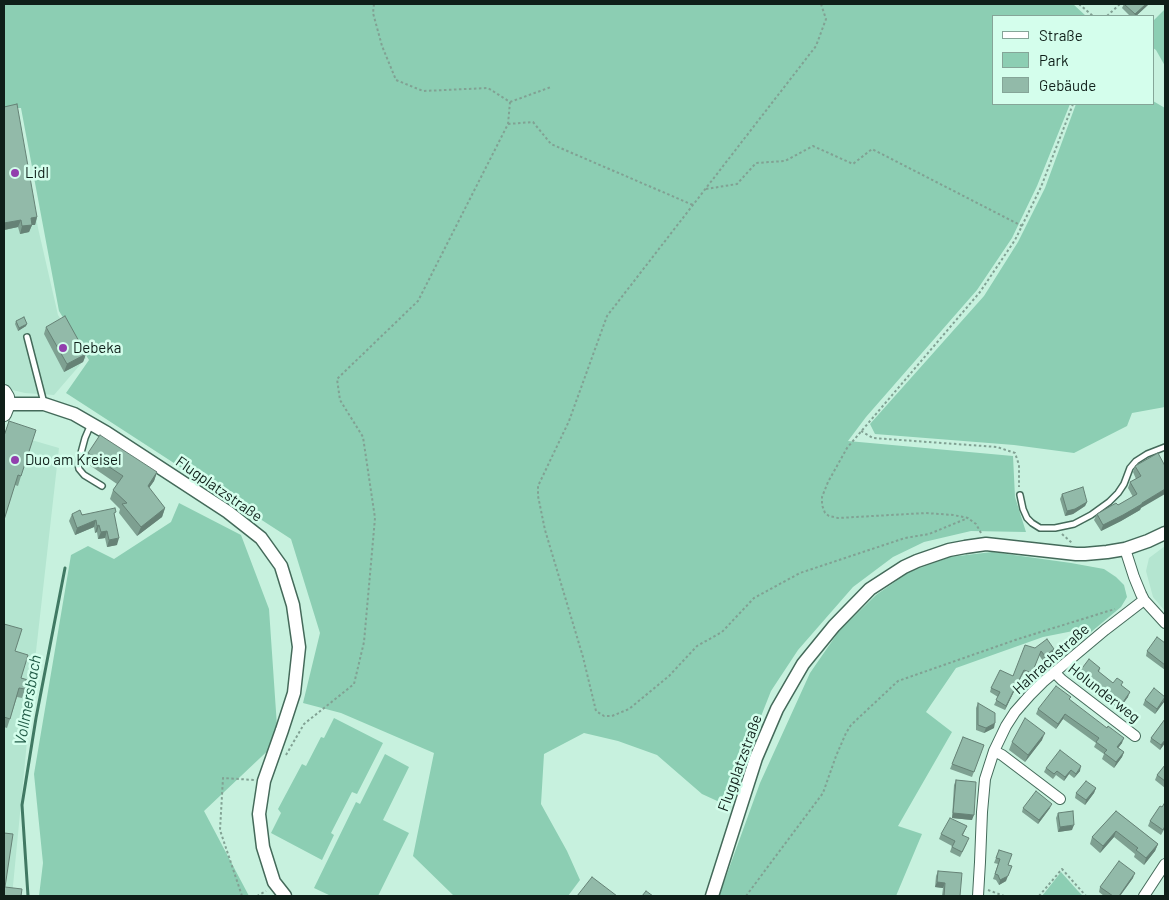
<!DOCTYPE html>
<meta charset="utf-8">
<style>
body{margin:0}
#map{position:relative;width:1169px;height:900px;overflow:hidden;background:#c7f1de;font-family:Barlow,sans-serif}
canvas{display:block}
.frame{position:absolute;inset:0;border:5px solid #0f1f19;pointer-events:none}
.legend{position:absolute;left:992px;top:15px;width:162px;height:90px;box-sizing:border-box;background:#d4feec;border:1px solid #85a598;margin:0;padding:6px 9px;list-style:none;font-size:15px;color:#0f1f19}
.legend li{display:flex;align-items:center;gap:10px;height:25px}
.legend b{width:25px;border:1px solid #85a598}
</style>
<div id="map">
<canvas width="1169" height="900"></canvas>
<div class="frame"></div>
<ul class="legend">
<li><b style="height:6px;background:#fff"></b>Straße</li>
<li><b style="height:14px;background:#8cceb3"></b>Park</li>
<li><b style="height:14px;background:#92baa9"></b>Gebäude</li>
</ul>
</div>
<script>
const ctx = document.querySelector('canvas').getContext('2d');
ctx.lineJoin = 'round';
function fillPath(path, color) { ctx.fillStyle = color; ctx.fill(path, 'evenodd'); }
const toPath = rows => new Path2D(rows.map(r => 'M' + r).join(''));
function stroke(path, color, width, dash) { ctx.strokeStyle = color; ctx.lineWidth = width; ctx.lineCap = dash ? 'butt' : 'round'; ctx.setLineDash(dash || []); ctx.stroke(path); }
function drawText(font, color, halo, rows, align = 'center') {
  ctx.font = font + ' Barlow,sans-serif'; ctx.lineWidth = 5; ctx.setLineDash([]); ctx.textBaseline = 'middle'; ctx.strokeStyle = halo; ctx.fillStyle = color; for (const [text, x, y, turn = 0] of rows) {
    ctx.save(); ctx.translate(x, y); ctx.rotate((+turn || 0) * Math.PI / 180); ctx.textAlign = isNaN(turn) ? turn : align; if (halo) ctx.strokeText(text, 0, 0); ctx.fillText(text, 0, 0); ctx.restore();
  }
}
const built = toPath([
 [4,107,17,109,38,228,58,315,86,358,54,395,25,393,8,389,4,381],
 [4,432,59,448,34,669,12,896,4,896],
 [1165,546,1165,611,1153,597,1146,571,1149,558]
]);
const green = toPath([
 [4,4,1073,4,1086,16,993,16,993,104,1070,104,1037,186,1012,238,977,290,866,417,848,441,1013,456,1015,497,1026,532,971,531,924,542,893,557,853,587,798,650,771,691,726,805,702,794,657,755,618,741,584,733,544,754,541,804,567,851,580,880,568,896,454,896,413,856,434,753,341,713,303,703,320,633,291,539,66,393,89,360,59,311,21,108,4,108],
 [1165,9,1165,66,1156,50,1153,48,1153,21],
 [1153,101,1165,108,1165,407,1132,413,1127,426,1074,453,1014,445,875,434,870,424,984,296,1018,242,1045,188,1076,104,1153,104],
 [179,503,241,535,269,609,278,741,204,811,249,896,39,896,43,863,34,774,71,555,88,546,114,559,171,522],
 [992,552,1071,563,1104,569,1116,577,1124,585,1127,597,1121,607,1085,637,1078,630,1043,637,956,668,926,712,952,732,898,826,922,834,896,896,719,896,760,783,810,673,839,631,876,595,909,572,950,557],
 [334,718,383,743,357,794,352,792,331,833,334,835,322,860,271,833,281,813,278,809,302,764,306,766,321,737,324,738],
 [385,754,409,767,383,820,409,833,378,896,331,896,314,888,356,802,360,804],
 [1061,872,1078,891,1083,896,1042,896]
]);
const stream = toPath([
 [28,896,22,805,36,718,65,568]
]);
const path = toPath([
 [821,4,826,19,816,46,607,316,569,421,538,486,538,496,545,530,583,657,596,711,604,716,612,716,629,709,669,676,697,646,722,632,754,598,800,573,905,538,929,534,968,518],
 [1079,4,1093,16],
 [1107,16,1120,4],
 [510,102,551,87],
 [508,124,533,122,551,144,693,205],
 [706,189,737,184,756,163,785,161,813,146,853,164,872,149,1022,226],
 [861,431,873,438,997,447,1015,453,1019,465,1019,487],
 [981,533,976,524,968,518,953,515,926,513,838,518,829,516,825,513,822,505,822,497,828,482,847,448,980,292,1015,240,1041,187,1073,104],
 [1062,534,1072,543],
 [286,755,304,724,354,684,364,642,375,518,363,437,340,400,337,379,418,301,508,124,510,102,488,88,423,91,396,80,382,46,373,13,374,4],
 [988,890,1004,896],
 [242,896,220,830,223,778,254,780],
 [257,896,266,891],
 [746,896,823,793,836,756,846,733,851,725,898,681,1018,639,1115,609],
 [1039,896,1062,869,1086,896]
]);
const service = toPath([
 [27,337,44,403],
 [91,424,85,438,78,464,79,469,84,475,102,486],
 [1020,495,1023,509,1027,518,1032,523,1040,528,1055,528,1074,524,1091,515,1109,502,1118,493,1124,484,1130,468,1136,461,1147,454,1165,447]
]);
const minor = toPath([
 [1125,549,1134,577,1141,594,1144,600,1165,623],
 [1054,672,1062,680,1135,736],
 [994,751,1002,755,1060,799],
 [978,896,980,862,982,812,985,779,994,751,1006,726,1015,712,1030,695,1043,682,1105,630,1144,600],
 [1144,896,1165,864]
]);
const tertiary = toPath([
 [8,404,44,404,74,414,107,433,228,512,261,538,281,566,293,605,299,647,294,693,282,730,264,781,259,814,263,847,274,882,285,896],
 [712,896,756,758,777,709,803,664,834,626,870,589,904,567,917,561,949,550,965,547,986,544,1076,554,1085,554,1107,552,1125,549,1148,541,1165,533]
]);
const secondary = toPath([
 [4,392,7,397,8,404,4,414]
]);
const wall = toPath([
 [1124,4,1149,4,1136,16,1130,16,1122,8],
 [4,107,37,217,35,225,32,225,29,232,20,234,18,227,4,230],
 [16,321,26,326,18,331,15,324],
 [46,327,86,354,83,362,64,372,44,334],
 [9,421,21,476,18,486,15,485,4,436],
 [88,453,157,472,154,481,149,488,165,508,162,517,137,536,119,513,120,509,110,499,113,490,117,484,85,462],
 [1158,453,1140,510,1121,521,1101,531,1094,520,1097,514,1118,505,1133,497,1128,488,1130,482,1136,479,1133,472,1135,466],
 [1062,494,1087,502,1085,506,1073,514,1065,516,1060,499],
 [72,514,115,516,117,545,107,547,105,538,98,539,97,532,95,533,94,527,75,535,69,521],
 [4,624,15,651,21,678,28,680,22,698,17,697,7,728,4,727],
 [1165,643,1165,670,1146,656,1147,651],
 [1035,648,1053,654,1043,661,1039,655,1030,678,1022,675,1005,710,994,705,998,697,990,692,991,688,1013,676],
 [1100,668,1099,672,1113,683,1122,686,1128,697,1119,709,1096,691,1095,692,1088,686,1089,684,1078,676,1080,671],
 [1069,700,1122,743,1118,748,1124,752,1122,757,1114,768,1102,759,1104,754,1094,747,1096,743,1063,719,1056,729,1036,714,1038,709],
 [1145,700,1164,702,1155,714,1143,705],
 [978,703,994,728,984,733,976,730,976,708],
 [1165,719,1165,743,1160,750,1150,742,1151,738],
 [963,737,984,745,972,777,950,769],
 [1042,740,1025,762,1009,750,1012,742],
 [1165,765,1165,788,1155,780,1157,775],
 [1046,768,1080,771,1074,778,1069,774,1064,781,1056,775,1053,779,1044,772],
 [956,780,972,820,952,818,954,785],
 [1096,788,1094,793,1085,805,1075,798,1076,793],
 [1165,806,1165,828,1161,835,1148,826,1150,821,1162,807],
 [1023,808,1050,808,1038,824,1022,812],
 [1116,811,1158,844,1155,851,1144,865,1134,857,1135,854,1114,837,1100,853,1090,844,1092,837],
 [1058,813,1072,830,1058,832,1056,818],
 [967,826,963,835,967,843,960,857,950,852,952,846,939,839,941,834],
 [999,850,1008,865,1006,881,999,885,996,880,993,879,998,864,994,863],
 [938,871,960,896,942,896,943,888,935,887,936,876],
 [1133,878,1120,896,1104,896,1099,892,1100,887]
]);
const shadedWall = toPath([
 [1146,4,1149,4,1136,16,1134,16,1135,14],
 [37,217,35,225,32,225,29,232,20,234,22,226,31,218],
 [21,220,18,227,4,230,4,223],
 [27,324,26,326,18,331,19,328],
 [86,354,83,362,64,372,67,364],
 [157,472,154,481,144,495,148,486],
 [1165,489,1165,494,1141,508,1140,510,1121,521,1101,531,1103,525],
 [1087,502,1085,506,1073,514,1065,516,1067,511],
 [165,508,162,517,137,536,141,527],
 [96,520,94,527,75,535,77,528],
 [99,525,97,532,95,533,97,526],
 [107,531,105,538,98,539,101,532],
 [119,538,117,545,107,547,109,540],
 [1054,649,1053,654,1043,661,1045,656],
 [1024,670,1022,675,1005,710,1006,706],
 [1130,692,1128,697,1119,709,1121,705],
 [1165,698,1164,702,1155,714,1157,709],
 [1065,714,1063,719,1056,729,1058,724],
 [995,723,994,728,984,733,986,728],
 [1045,733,1042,740,1025,762,1028,755],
 [1124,738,1122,743,1115,752,1117,747],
 [1165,740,1165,743,1160,750,1161,745],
 [1124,752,1122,757,1114,768,1116,762],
 [1081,766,1080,771,1074,778,1076,774],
 [1071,770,1069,774,1064,781,1065,777],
 [1096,788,1094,793,1085,805,1086,800],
 [1052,804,1050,808,1038,824,1039,820],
 [953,813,974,815,972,820,952,818],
 [1074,825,1072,830,1058,832,1060,827],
 [1116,831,1114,837,1100,853,1103,846],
 [1158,844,1155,851,1144,865,1146,858],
 [1135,873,1133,878,1120,896,1119,896],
 [1008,876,1006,881,999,885,1000,880],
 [937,882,945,883,943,888,935,887]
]);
const building = toPath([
 [1124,4,1146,4,1135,14,1124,4],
 [17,104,37,217,31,218,32,225,22,226,21,220,4,223,4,107,17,104],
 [65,316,86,354,67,364,46,327,65,316],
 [24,317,27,324,19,328,16,321,24,317],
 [9,421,36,430,21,476,18,475,4,520,4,436,9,421],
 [100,435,157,472,148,486,165,508,141,527,122,504,127,503,113,490,123,476,88,453,100,435],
 [1158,453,1165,466,1165,489,1142,503,1142,504,1123,515,1103,525,1097,514,1116,503,1118,505,1137,494,1130,482,1141,476,1135,466,1158,453],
 [1083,487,1087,502,1075,509,1067,511,1062,494,1083,487],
 [115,508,116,512,114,513,119,538,109,540,107,531,101,532,99,525,97,526,96,520,77,528,72,514,80,510,82,515,115,508],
 [4,624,22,629,15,651,28,655,21,678,28,680,25,689,19,688,10,719,4,717,4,624],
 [1157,637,1165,643,1165,665,1147,651,1157,637],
 [1047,639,1054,649,1045,656,1041,651,1032,673,1024,670,1006,706,996,700,1000,692,991,688,1000,670,1013,676,1025,645,1035,648,1047,639],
 [1089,659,1100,668,1098,671,1113,683,1117,678,1123,682,1121,685,1130,692,1121,705,1097,686,1097,687,1089,682,1091,680,1080,671,1089,659],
 [1056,686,1071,697,1069,699,1107,728,1108,726,1124,738,1117,747,1124,752,1116,762,1104,753,1107,750,1096,742,1099,738,1065,714,1058,724,1038,709,1056,686],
 [1154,688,1165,697,1157,709,1145,700,1154,688],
 [978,703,995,713,995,723,986,728,978,725,978,703],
 [1025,718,1045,733,1028,755,1012,742,1025,718],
 [1165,719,1165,740,1161,745,1151,738,1165,719],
 [963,737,984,745,974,772,952,764,963,737],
 [1060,750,1081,766,1076,774,1071,770,1065,777,1057,771,1054,774,1046,768,1060,750],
 [1165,765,1165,781,1157,775,1165,765],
 [956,780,976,782,974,815,953,813,956,780],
 [1086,781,1096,788,1086,800,1076,793,1086,781],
 [1036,791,1052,804,1039,820,1023,808,1036,791],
 [1164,804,1165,806,1165,826,1163,830,1150,821,1160,806,1162,807,1164,804],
 [1073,811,1074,825,1060,827,1058,813,1073,811],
 [1116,811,1158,844,1146,858,1136,850,1138,848,1116,831,1103,846,1092,837,1116,811],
 [950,818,967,826,962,835,969,838,962,852,952,847,955,841,941,834,950,818],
 [4,833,13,834,5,887,22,889,21,896,4,896,4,833],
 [999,850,1012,854,1008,865,1012,866,1008,876,1000,880,998,875,995,874,1000,859,996,858,999,850],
 [1119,861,1135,873,1119,896,1113,896,1100,887,1119,861],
 [938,871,962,873,960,896,944,896,945,883,937,882,938,871],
 [592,877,617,896,577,896,592,877],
 [646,891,653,896,642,896,646,891]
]);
const markers = [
 [15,173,5,"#923fad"],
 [63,348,5,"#923fad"],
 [15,460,5,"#923fad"]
];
const poiNames = [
 ["Lidl",25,173],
 ["Debeka",73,348],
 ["Duo am Kreisel",25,460]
];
const streetNames = [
 ["Flugplatzstraße",219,489,35],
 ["Hahrachstraße",1051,659,-42],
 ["Holunderweg",1104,693,38],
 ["Flugplatzstraße",740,763,-70]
];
const waterNames = [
 ["Vollmersbach",28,700,-80]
];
fillPath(built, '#b4e5d0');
fillPath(green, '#8cceb3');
stroke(stream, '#407963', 3);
stroke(service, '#446a5a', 8);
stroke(minor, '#446a5a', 12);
stroke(tertiary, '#446a5a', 15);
stroke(secondary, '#446a5a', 16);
stroke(path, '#81a193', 2, [2.5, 2.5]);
stroke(service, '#fff', 5);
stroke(minor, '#fff', 10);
stroke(tertiary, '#fff', 12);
stroke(secondary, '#fff', 14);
fillPath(wall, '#7ea091');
fillPath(shadedWall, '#668276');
fillPath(building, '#92baa9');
stroke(building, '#668276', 1);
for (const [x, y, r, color] of markers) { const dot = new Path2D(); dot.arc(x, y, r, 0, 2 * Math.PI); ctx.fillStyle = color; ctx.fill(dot); stroke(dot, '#d4feec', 2); }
drawText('15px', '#0f1f19', '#d4feec', poiNames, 'left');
drawText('15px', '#0f1f19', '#d4feec', streetNames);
drawText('italic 16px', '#1f5a45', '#d4feec', waterNames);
</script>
